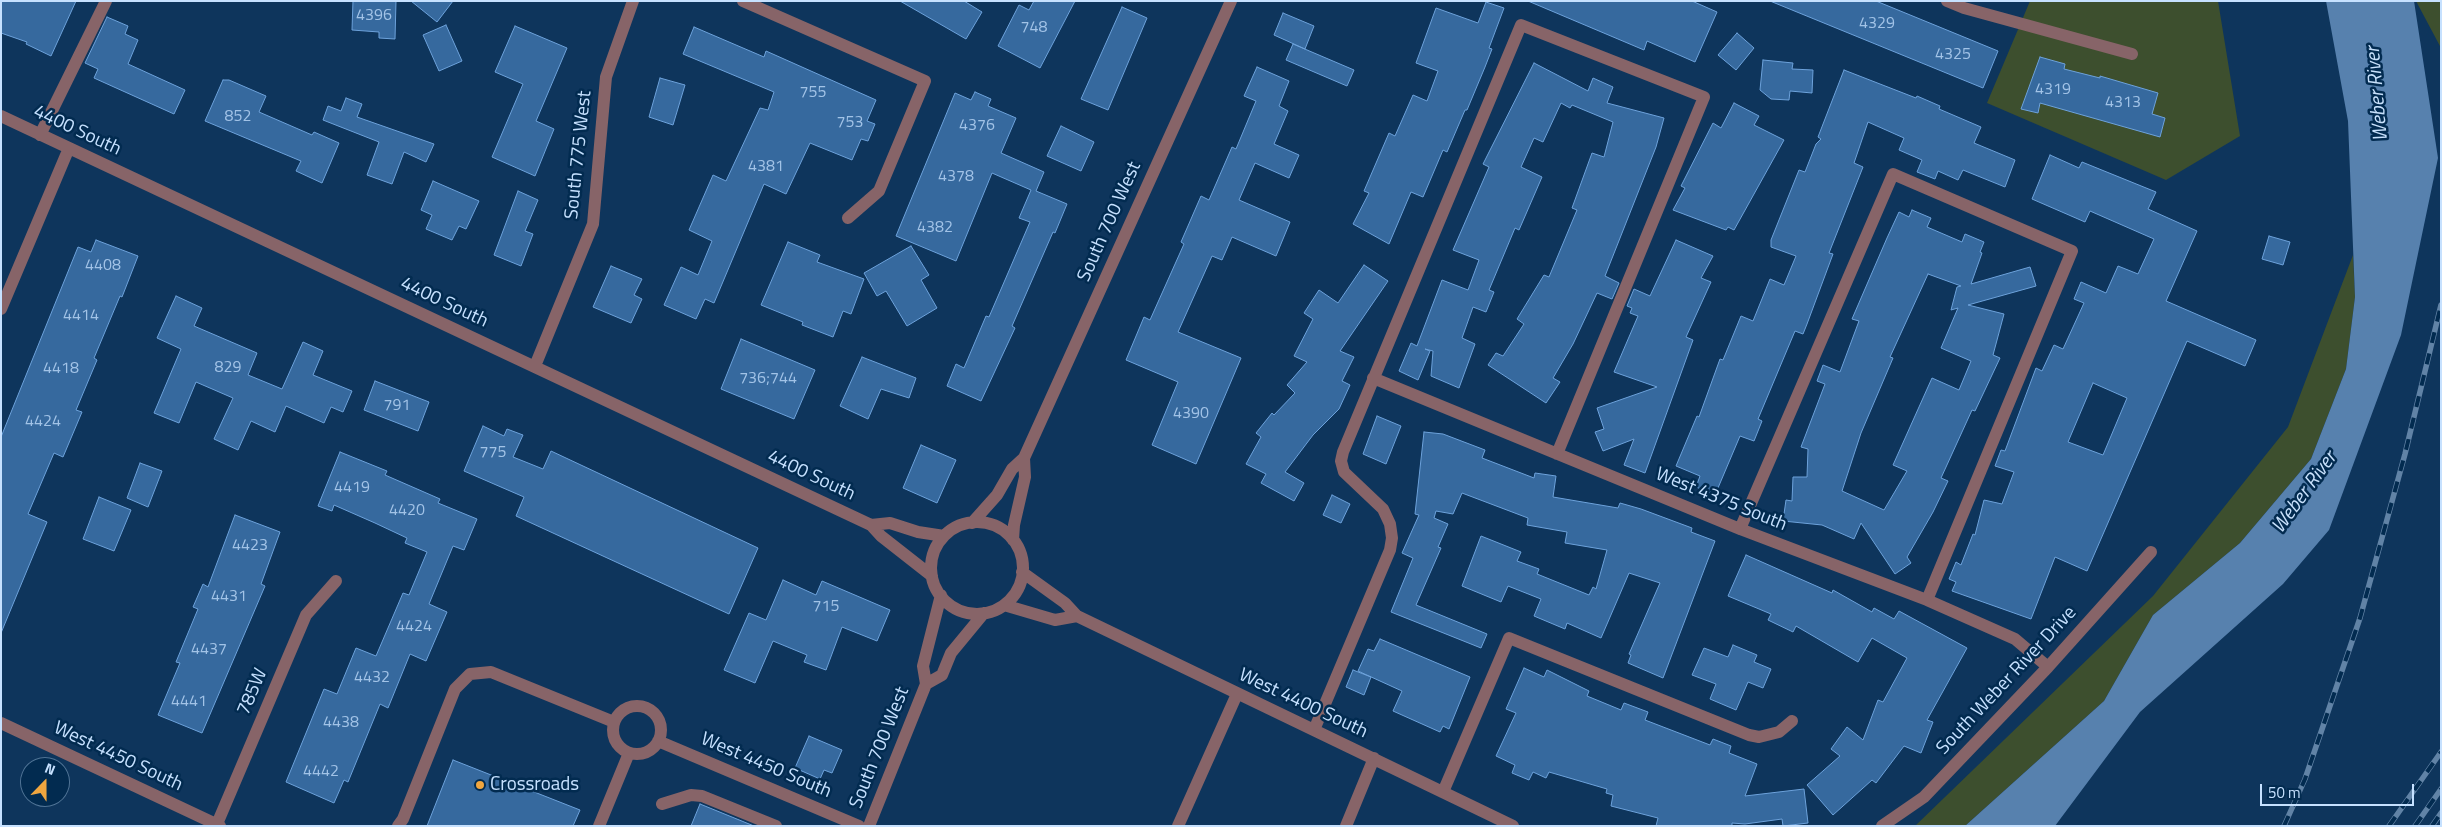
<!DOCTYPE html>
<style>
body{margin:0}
#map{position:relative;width:2442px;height:827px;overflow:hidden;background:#0e355c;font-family:"Titillium Web",sans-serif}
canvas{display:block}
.frame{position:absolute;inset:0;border:2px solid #c6e1ff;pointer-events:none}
.north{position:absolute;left:20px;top:757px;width:50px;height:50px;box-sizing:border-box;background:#022b50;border:1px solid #507496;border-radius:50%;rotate:22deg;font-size:14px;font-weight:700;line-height:20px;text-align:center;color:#c6e1ff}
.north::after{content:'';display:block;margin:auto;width:18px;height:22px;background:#f0a63f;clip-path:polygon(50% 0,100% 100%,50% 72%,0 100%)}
.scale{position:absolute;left:2260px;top:784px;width:154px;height:22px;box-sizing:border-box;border:2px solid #c6e1ff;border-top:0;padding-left:6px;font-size:15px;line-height:18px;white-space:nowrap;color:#c6e1ff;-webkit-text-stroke:4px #022b50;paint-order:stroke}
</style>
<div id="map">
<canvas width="2442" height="827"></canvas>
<div class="frame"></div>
<div class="north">N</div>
<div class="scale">50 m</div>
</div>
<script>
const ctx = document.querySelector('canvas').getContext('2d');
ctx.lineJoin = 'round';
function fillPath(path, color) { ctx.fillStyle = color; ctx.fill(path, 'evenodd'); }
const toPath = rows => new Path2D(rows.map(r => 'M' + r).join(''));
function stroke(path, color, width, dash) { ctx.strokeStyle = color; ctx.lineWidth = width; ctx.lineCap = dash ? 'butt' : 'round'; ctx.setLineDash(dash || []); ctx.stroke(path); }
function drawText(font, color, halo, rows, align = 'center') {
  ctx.font = font + ' "Titillium Web",sans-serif'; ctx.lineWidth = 5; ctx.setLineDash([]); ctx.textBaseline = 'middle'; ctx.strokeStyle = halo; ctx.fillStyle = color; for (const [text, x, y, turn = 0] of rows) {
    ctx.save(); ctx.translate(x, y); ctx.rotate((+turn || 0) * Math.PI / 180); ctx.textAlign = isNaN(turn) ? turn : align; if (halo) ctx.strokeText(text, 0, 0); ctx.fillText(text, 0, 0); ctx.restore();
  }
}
const green = toPath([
 [2030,1,2218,1,2240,136,2166,180,1987,103],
 [2416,1,2441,1,2441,48],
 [2353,255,2355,297,2346,369,2311,459,2240,543,2153,615,2104,701,1965,826,1915,826,2153,596,2288,427]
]);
const water = toPath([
 [2326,1,2414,1,2438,158,2401,335,2329,530,2283,584,2140,712,2055,826,1965,826,2104,701,2153,615,2240,543,2311,459,2346,369,2355,297,2348,121]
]);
const building = toPath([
 [1,1,76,1,51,56,26,44,27,42,1,33,1,1],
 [353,1,396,1,395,39,379,38,379,32,352,30,353,1],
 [411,1,453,1,437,22,411,1],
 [900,1,964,1,982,12,966,39,900,1],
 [1034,1,1075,1,1040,68,998,46,1019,5,1029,10,1034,1],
 [1528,1,1692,1,1717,12,1695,62,1647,41,1644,50,1528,1],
 [1770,1,1876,1,1998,51,1983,88,1770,1],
 [1486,2,1504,8,1489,48,1492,49,1485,67,1467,110,1465,110,1447,152,1443,150,1423,197,1411,192,1389,244,1353,224,1369,193,1364,191,1389,133,1395,136,1413,95,1427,101,1438,71,1416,63,1436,8,1478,23,1486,2],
 [1122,7,1147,18,1108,110,1081,99,1122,7],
 [1283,13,1314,26,1305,49,1274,35,1283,13],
 [107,17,128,26,125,34,138,40,128,64,185,90,174,114,94,78,98,69,85,63,107,17],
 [446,25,462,61,439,71,423,35,446,25],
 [515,26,567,48,536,121,554,129,535,176,492,157,523,84,495,72,515,26],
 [694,27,764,57,766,51,876,100,867,121,875,124,868,141,861,139,852,160,810,143,786,194,764,184,714,303,705,299,696,319,664,305,681,267,698,275,712,241,689,230,713,175,726,181,760,108,768,110,774,92,683,54,694,27],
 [1737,33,1754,48,1736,70,1718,55,1737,33],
 [1293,44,1354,70,1347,86,1286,60,1293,44],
 [2040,57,2065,64,2064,69,2100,78,2100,76,2158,93,2152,114,2165,118,2160,137,2040,103,2038,113,2021,109,2040,57],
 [1763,60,1793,63,1792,69,1813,70,1812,93,1790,91,1789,100,1771,99,1760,90,1763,60],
 [1534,63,1588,91,1593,78,1613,87,1607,103,1664,118,1656,147,1605,276,1619,283,1612,299,1597,293,1573,344,1553,378,1560,382,1546,403,1488,365,1496,353,1503,356,1524,324,1517,319,1544,275,1549,277,1577,210,1572,208,1592,153,1604,157,1613,122,1572,105,1570,108,1561,103,1543,142,1534,138,1521,167,1542,177,1519,230,1515,228,1489,290,1494,292,1486,312,1473,307,1462,338,1475,344,1459,388,1431,376,1433,351,1425,349,1430,351,1418,380,1399,371,1411,343,1417,346,1442,280,1468,290,1479,260,1453,250,1489,167,1483,164,1534,63],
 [1257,67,1289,81,1279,106,1288,111,1274,144,1299,155,1289,178,1255,163,1239,200,1290,222,1276,256,1232,237,1222,260,1212,256,1178,332,1241,358,1196,464,1152,445,1178,382,1126,360,1144,317,1150,320,1184,244,1181,242,1201,196,1209,200,1232,147,1236,149,1256,101,1244,96,1257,67],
 [1844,70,1916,98,1917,96,1940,106,1939,109,1981,127,1974,143,2015,160,2005,187,1963,170,1958,180,1938,171,1935,179,1917,172,1922,160,1899,150,1904,138,1868,122,1854,163,1863,167,1829,253,1833,254,1807,324,1803,334,1795,331,1758,419,1762,421,1754,441,1740,436,1715,495,1696,487,1700,476,1676,466,1697,416,1699,417,1720,359,1723,360,1741,316,1753,321,1770,279,1784,285,1796,256,1771,247,1771,240,1799,170,1805,172,1816,144,1821,139,1818,137,1844,70],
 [660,78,685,85,673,125,649,117,660,78],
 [223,80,229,80,266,96,259,112,312,135,314,132,339,143,322,183,296,171,301,161,205,121,223,80],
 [975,92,991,99,988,106,1016,118,1001,153,1044,172,1036,191,1067,204,1055,233,1053,232,1012,326,1015,328,981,401,947,386,956,364,964,368,986,316,989,317,1030,222,1019,218,1031,190,992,173,956,261,896,236,955,93,971,100,975,92],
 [346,98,362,104,357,117,434,144,426,162,404,152,392,184,367,175,379,142,323,120,328,106,341,111,346,98],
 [1734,103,1759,116,1754,125,1784,140,1734,230,1728,227,1726,230,1673,210,1685,188,1681,186,1713,123,1721,128,1734,103],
 [1061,126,1094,142,1081,171,1047,156,1061,126],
 [2050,155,2079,168,2082,162,2156,192,2148,209,2197,231,2166,301,2256,340,2245,366,2187,341,2087,571,2055,557,2031,619,1952,591,1956,582,1949,579,1956,562,1961,565,1973,534,1975,535,1984,500,2002,504,2014,472,1995,466,2001,450,2005,451,2036,368,2042,371,2054,345,2063,349,2084,303,2074,299,2081,282,2106,293,2118,266,2138,274,2154,239,2090,211,2085,222,2032,199,2050,155],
 [2093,383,2127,398,2103,455,2068,442,2093,383],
 [433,181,479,201,466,229,459,226,452,240,426,229,432,215,421,210,433,181],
 [518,191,538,200,525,231,533,234,521,266,494,255,518,191],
 [1912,210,1931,218,1927,227,1962,242,1965,234,1984,242,1980,252,1982,253,1971,284,2030,267,2036,286,1968,305,2004,314,1993,355,2000,358,1975,411,1972,410,1941,478,1948,481,1933,512,1907,557,1911,563,1895,574,1861,523,1854,539,1822,525,1783,521,1786,500,1792,501,1793,477,1807,477,1808,449,1801,447,1825,384,1817,381,1823,365,1840,372,1859,321,1852,319,1887,238,1899,212,1909,217,1912,210],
 [1928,274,1961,286,1957,287,1951,310,1958,308,1941,348,1971,361,1959,390,1932,378,1893,465,1907,471,1884,510,1842,491,1861,433,1893,358,1890,357,1928,274],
 [2269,236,2290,242,2283,265,2262,259,2269,236],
 [96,240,138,256,122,297,120,296,94,358,97,360,76,410,82,412,63,457,54,453,28,514,47,522,1,633,1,437,78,247,91,252,96,240],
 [1676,240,1713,256,1701,278,1711,282,1686,337,1693,340,1645,473,1624,465,1634,439,1603,451,1595,432,1604,429,1597,408,1657,387,1614,372,1638,316,1630,313,1632,308,1627,306,1634,289,1650,296,1676,240],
 [788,242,820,255,817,262,864,279,851,314,843,311,833,337,802,325,803,322,761,305,788,242],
 [911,246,929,275,921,280,937,308,907,326,886,291,877,296,864,273,911,246],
 [1364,265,1388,281,1340,351,1354,357,1342,381,1350,385,1339,409,1313,435,1285,472,1304,483,1294,501,1261,483,1266,474,1246,464,1261,437,1256,433,1272,413,1274,415,1295,393,1287,385,1307,362,1294,356,1313,319,1304,313,1319,290,1338,303,1364,265],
 [611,266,642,279,634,295,642,299,631,323,593,307,611,266],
 [176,296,202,308,194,326,257,353,248,375,282,389,303,342,323,351,313,375,352,391,343,412,331,407,324,423,286,406,275,432,251,421,238,450,214,439,233,398,196,382,179,423,154,413,181,349,157,338,176,296],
 [741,339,815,370,794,419,721,389,741,339],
 [862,357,916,378,909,398,881,389,868,419,840,406,862,357],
 [375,381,429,402,418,431,364,410,375,381],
 [1377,416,1401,426,1386,464,1363,454,1377,416],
 [483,426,504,436,507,429,523,435,513,457,543,469,551,451,758,548,729,614,516,516,524,497,464,471,483,426],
 [1424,432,1443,434,1485,450,1482,458,1534,478,1535,473,1556,476,1553,497,1618,508,1620,503,1641,509,1692,528,1691,532,1715,541,1663,678,1628,663,1631,655,1629,654,1660,583,1629,573,1601,638,1567,623,1565,629,1534,616,1541,599,1508,586,1501,602,1462,586,1481,536,1521,552,1517,561,1539,569,1537,574,1589,595,1593,587,1596,589,1607,550,1565,543,1567,532,1527,525,1528,518,1462,493,1453,514,1436,511,1434,518,1448,524,1438,547,1441,548,1416,605,1487,634,1481,648,1391,612,1413,558,1402,553,1419,515,1415,514,1424,432],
 [921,445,956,460,937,503,903,488,921,445],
 [340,452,387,471,385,475,440,499,438,503,477,519,464,550,453,546,429,604,447,612,426,661,410,654,388,708,380,704,348,782,344,780,334,803,286,782,324,689,337,694,356,648,376,656,403,593,409,595,427,552,405,543,407,538,375,523,334,505,332,511,318,506,340,452],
 [140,463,162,471,148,507,127,498,140,463],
 [1332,495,1350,504,1341,523,1323,515,1332,495],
 [99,497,131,510,114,551,83,539,99,497],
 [235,515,280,532,261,584,265,586,202,733,158,715,180,663,176,662,198,609,193,607,203,584,208,587,235,515],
 [1746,555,1832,593,1833,590,1872,612,1874,608,1894,619,1899,611,1967,648,1927,720,1933,722,1921,753,1904,746,1876,783,1872,780,1833,815,1807,785,1840,756,1831,749,1847,727,1863,740,1878,700,1883,702,1907,658,1872,638,1858,662,1796,626,1793,632,1768,620,1771,614,1728,596,1746,555],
 [783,580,816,595,822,581,890,610,877,641,842,627,826,670,804,662,807,655,773,641,755,683,724,670,749,613,766,620,783,580],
 [1380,639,1470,677,1449,729,1443,726,1440,732,1393,711,1402,691,1358,671,1368,649,1374,651,1380,639],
 [1733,645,1757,655,1754,662,1771,669,1763,688,1748,682,1736,710,1710,699,1716,684,1692,675,1704,648,1728,657,1733,645],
 [1524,668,1544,677,1547,670,1589,691,1587,696,1621,710,1624,703,1648,712,1645,720,1710,745,1713,739,1731,746,1729,753,1757,764,1745,796,1804,789,1808,823,1783,826,1782,819,1745,824,1732,823,1732,826,1656,826,1658,818,1611,806,1613,795,1606,793,1607,789,1549,772,1546,778,1533,772,1529,780,1512,773,1515,765,1496,756,1516,713,1506,709,1524,668],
 [1353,670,1371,677,1364,695,1346,687,1353,670],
 [809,736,842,750,832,773,824,770,820,779,795,768,809,736],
 [453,760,580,810,573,826,427,826,453,760],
 [700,804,754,826,691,826,700,804]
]);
const minor = toPath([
 [743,1,925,81,879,191,848,218],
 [1947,1,1964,8,2132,54],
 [1,116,871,525,881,536,932,576],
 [40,135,106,1],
 [1,309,69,148],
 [535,366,593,224,606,77,633,1],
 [1373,378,1740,529,1927,600,2015,639,2048,667],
 '931 568a46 46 0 1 1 92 0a46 46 0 1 1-92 0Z',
 [972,523,997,495,1012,469,1024,458,1231,1],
 [871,525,890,523,918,532,944,536],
 [1740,529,1893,174,2072,251,1927,600],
 [1013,540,1014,525,1025,477,1024,458],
 [1022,572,1065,603,1077,616,1513,826],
 [1004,605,1055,620,1077,616],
 [926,684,942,675,951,653,984,613],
 '613 730a24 24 0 1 1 48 0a24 24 0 1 1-48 0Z',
 [1,723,220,826],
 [1314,730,1390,550,1392,538,1390,524,1383,509,1344,472,1341,461,1343,452,1521,25,1704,97,1557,454],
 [658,741,859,826],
 [1443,792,1509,638,1749,735,1759,737,1779,732,1792,721],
 [662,804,691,795,702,796,776,826],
 [217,824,306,615,336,581],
 [398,826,403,819,455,689,470,674,491,672,614,722],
 [599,826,629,753],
 [869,826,926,684,923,666,941,595],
 [1178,826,1237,694],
 [1346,826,1374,758],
 [1882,826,1924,797,2048,667,2151,552]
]);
const rail = toPath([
 [2284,826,2305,779,2360,618,2405,454,2441,305],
 [2389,826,2441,752],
 [2415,826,2441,789],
 [2432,826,2441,813]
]);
const markers = [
 [480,785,5,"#f0a63f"]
];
const numberNames = [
 ["4396",374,16],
 ["4329",1877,24],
 ["748",1034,28],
 ["4325",1953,55],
 ["4319",2053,90],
 ["755",813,93],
 ["4313",2123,103],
 ["852",238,117],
 ["753",850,123],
 ["4376",977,126],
 ["4381",766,167],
 ["4378",956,177],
 ["4382",935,228],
 ["4408",103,266],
 ["4414",81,316],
 ["829",228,368],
 ["4418",61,369],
 ["736;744",768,379],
 ["791",397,406],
 ["4390",1191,414],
 ["4424",43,422],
 ["775",493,453],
 ["4419",352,488],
 ["4420",407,511],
 ["4423",250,546],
 ["4431",229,597],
 ["715",826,607],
 ["4424",414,627],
 ["4437",209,650],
 ["4432",372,678],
 ["4441",189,702],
 ["4438",341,723],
 ["4442",321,772]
];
const streetNames = [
 ["4400 South",77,131,25],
 ["South 775 West",579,155,-84],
 ["South 700 West",1110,222,-66],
 ["4400 South",444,303,25],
 ["4400 South",811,476,25],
 ["West 4375 South",1721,500,22],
 ["South Weber River Drive",2007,681,-47],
 ["785W",253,692,-67],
 ["West 4400 South",1303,704,25],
 ["South 700 West",880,748,-68],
 ["West 4450 South",118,757,25],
 ["West 4450 South",766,766,23]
];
const poiNames = [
 ["Crossroads",490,785]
];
const waterNames = [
 ["Weber River",2378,94,-95],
 ["Weber River",2305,493,-54]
];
fillPath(green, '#3d4f2e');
fillPath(water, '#5781ae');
fillPath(building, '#36699e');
stroke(building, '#6da2db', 1);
stroke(minor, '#876468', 12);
stroke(rail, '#6183a6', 5.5);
stroke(rail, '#022b50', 4, [11]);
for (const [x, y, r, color] of markers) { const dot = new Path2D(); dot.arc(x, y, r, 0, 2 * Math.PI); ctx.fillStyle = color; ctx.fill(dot); stroke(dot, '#022b50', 2); }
drawText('16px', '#a2c3e7', null, numberNames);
drawText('19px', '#c6e1ff', '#022b50', streetNames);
drawText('19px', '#c6e1ff', '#022b50', poiNames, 'left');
drawText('italic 20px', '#c8e1fc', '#022b50', waterNames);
</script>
